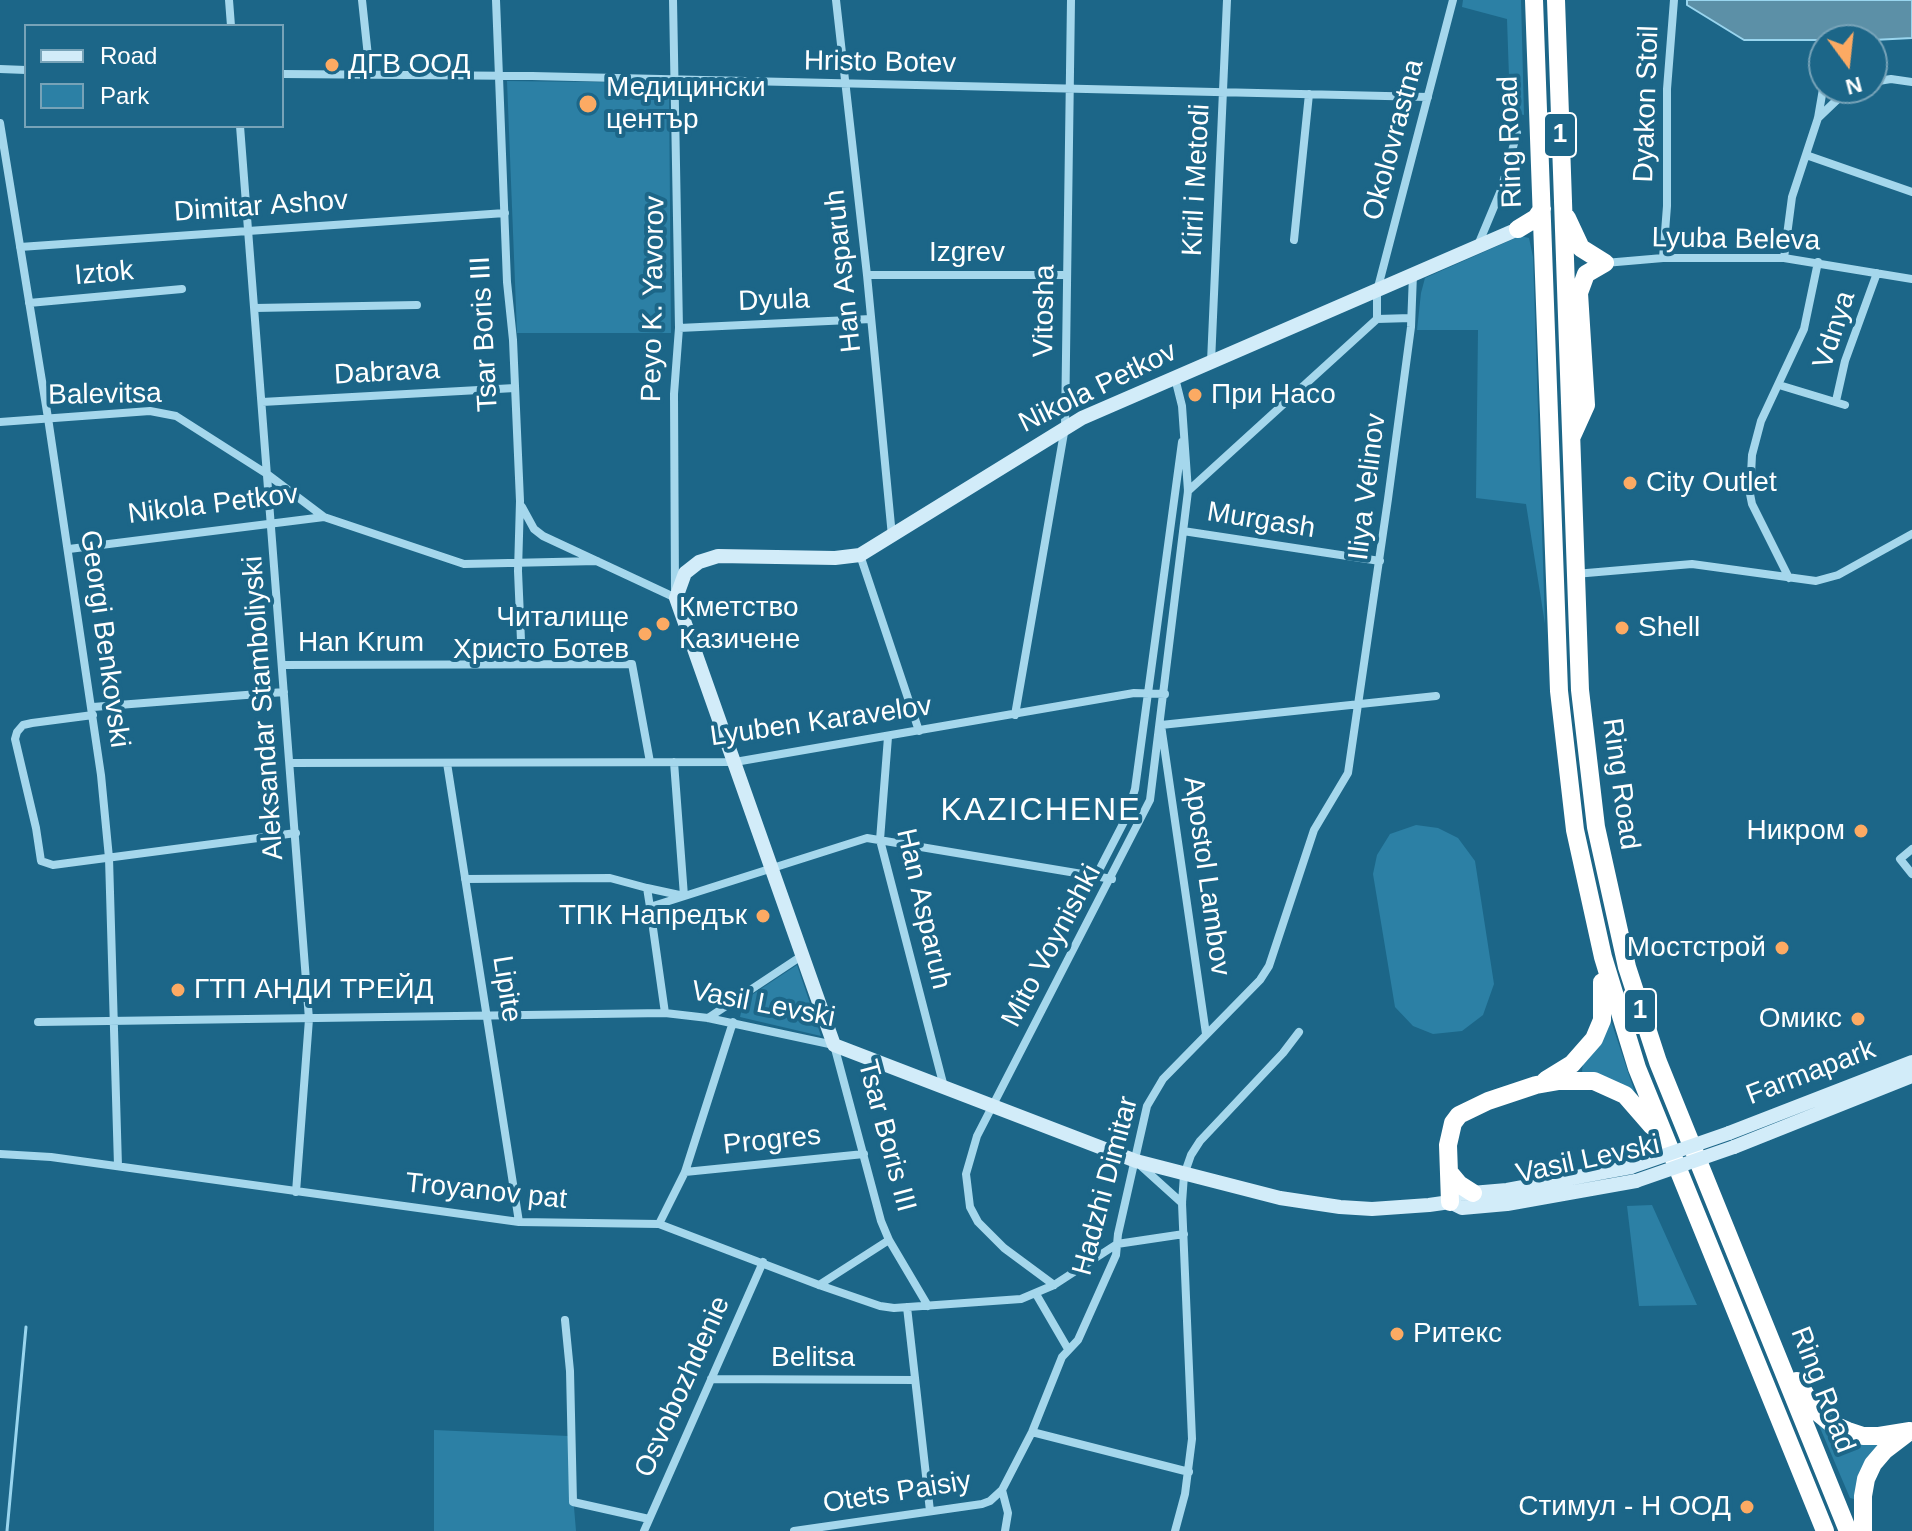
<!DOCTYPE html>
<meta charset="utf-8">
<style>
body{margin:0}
#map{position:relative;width:1912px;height:1531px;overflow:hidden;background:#1c6688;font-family:Helvetica,sans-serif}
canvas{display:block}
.legend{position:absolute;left:24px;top:24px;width:260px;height:104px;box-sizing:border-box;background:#1c6688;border:2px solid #77a3b8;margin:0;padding:10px 14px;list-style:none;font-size:24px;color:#fff}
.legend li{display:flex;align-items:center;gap:16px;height:40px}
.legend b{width:40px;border:2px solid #77a3b8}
.north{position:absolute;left:1808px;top:24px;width:80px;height:80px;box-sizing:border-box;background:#1c6688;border:2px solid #77a3b8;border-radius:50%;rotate:165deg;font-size:22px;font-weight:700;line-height:32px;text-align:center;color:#fff}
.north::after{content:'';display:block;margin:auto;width:28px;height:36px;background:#fcaa63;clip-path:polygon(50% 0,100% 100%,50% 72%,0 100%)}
</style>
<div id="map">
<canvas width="1912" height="1531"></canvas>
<ul class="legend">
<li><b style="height:10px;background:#d2ecf9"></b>Road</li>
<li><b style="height:22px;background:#2c80a5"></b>Park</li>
</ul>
<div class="north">N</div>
</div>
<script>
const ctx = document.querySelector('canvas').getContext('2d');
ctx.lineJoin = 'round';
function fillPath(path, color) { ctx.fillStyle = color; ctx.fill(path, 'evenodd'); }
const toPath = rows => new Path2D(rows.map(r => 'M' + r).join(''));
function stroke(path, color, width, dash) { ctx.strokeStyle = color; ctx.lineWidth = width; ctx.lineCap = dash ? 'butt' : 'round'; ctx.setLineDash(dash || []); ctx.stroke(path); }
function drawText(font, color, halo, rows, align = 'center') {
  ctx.font = font + ' Helvetica,sans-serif'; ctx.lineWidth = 8; ctx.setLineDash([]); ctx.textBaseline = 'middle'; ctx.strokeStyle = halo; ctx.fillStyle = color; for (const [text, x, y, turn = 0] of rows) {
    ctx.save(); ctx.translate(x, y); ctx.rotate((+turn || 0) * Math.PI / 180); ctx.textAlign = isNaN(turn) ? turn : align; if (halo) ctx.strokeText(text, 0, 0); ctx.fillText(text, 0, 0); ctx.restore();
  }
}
const green = toPath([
 [1463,0,1521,0,1524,115,1501,109,1509,77,1507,19,1462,7],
 [507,81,669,83,671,333,517,333],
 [1520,236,1529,238,1533,257,1545,624,1526,504,1476,498,1478,330,1417,330,1421,293,1425,278],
 [1416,825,1438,828,1458,838,1475,861,1494,984,1483,1015,1462,1031,1433,1034,1413,1026,1395,1007,1373,874,1377,855,1390,834],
 [797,965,821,1036,740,1017,744,1000],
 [1610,1021,1612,1024,1635,1093,1583,1073,1582,1071,1583,1064,1601,1044],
 [1652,1205,1697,1305,1639,1306,1627,1206],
 [1818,1423,1880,1444,1854,1499,1850,1498],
 [434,1430,568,1436,576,1531,434,1531]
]);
const water = toPath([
 [1687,0,1912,0,1912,38,1873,40,1744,40,1687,5,1687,0]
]);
const stream = toPath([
 [7,1531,26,1327]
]);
const street = toPath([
 [229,0,231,26],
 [362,0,370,75],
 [496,0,507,282,513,340,520,501,518,571,522,664],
 [673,0,679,328,674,394,675,591],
 [836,0,867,275,892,536],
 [0,69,26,70],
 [282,74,532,76,1428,97],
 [1872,82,1891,79,1912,82],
 [1818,118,1840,97,1855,88],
 [0,123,48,418,101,775,109,858,118,1166],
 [240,126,309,1019,296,1192],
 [1806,155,1912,192],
 [1294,240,1309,94],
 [1478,245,1501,190,1517,133],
 [20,247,505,213],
 [1663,258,1667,206,1667,89,1674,0],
 [1784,258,1792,197,1818,118,1823,89],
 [1605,263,1663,258,1784,258,1912,279],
 [867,275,1067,275],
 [29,303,182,289],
 [255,308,417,305],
 [1377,319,1411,318],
 [679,328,871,319],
 [1211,362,1227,0],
 [1779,385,1845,405],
 [1836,401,1845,361,1877,273],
 [262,402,515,388],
 [0,422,150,411,176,416,267,474,324,517],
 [1188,491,1377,319,1377,291,1453,0],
 [522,507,534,529,543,536,676,598],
 [1183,531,1380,561],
 [69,549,324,517,464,564,597,561],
 [860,555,919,731],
 [1575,574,1692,564,1816,581,1838,575,1912,534],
 [1789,578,1752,504,1750,494,1752,455,1761,421,1804,329,1818,262],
 [282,665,632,664,650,762],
 [93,707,284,692],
 [93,715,32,723,23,725,17,732,15,739,36,828,41,861,53,865,296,833],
 [1015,715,1065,427,1071,0],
 [888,737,880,840,944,1087],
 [290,763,735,762,1134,693,1165,694],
 [447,763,519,1222],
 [1912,849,1900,859,1912,874],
 [1096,876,1126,818,1135,789,1182,442],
 [465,879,610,878,647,888,650,907,867,838,1112,879],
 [647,888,684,896,674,762],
 [650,907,665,1013],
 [708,1018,803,955],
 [38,1022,665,1013,708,1018,834,1045,881,1221,889,1240,928,1306],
 [1206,1034,1161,725,1436,696],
 [0,1154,51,1157,519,1222,659,1224,819,1285,880,1306,894,1308,1021,1299,1054,1285,1117,1244,1184,1234],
 [1141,1166,1182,1203],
 [685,1172,864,1154],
 [659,1224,685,1172,733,1022],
 [819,1285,889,1240],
 [1054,1285,1004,1248,978,1222,970,1207,966,1174,977,1136,1150,800,1188,491,1182,406,1175,378],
 [1036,1294,1068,1349],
 [907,1307,930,1511],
 [565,1320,570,1371,573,1502,649,1519],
 [711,1379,914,1380],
 [1032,1432,1189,1472],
 [644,1531,763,1262],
 [794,1531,982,1504,990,1501,1002,1490],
 [1005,1531,1008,1513,1002,1490,1032,1432,1062,1357,1078,1340,1116,1255,1118,1234,1147,1106,1163,1079,1260,980,1269,966,1314,830,1348,773,1388,499,1411,327,1413,274],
 [1175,1531,1185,1494,1192,1439,1182,1203,1184,1175,1191,1155,1200,1141,1283,1053,1299,1032]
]);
const secondary = toPath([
 [1518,229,1082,418,860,555,835,558,718,556,699,562,685,573,676,598,834,1045,1136,1161,1280,1198,1340,1207,1372,1209,1429,1205,1450,1202,1460,1194,1507,1190,1631,1167],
 [1729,1133,1912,1062],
 [1734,1147,1912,1076],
 [1450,1202,1462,1208,1507,1204,1636,1181]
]);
const highway = toPath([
 [1534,0,1559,691,1575,830,1603,957,1637,1068,1825,1531],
 [1556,0,1580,690,1596,827,1627,967,1658,1062,1848,1531],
 [1567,218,1581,248,1605,263],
 [1518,229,1536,218,1542,209],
 [1572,436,1586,405,1579,293,1586,274,1605,263],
 [1546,1080,1572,1064,1594,1039,1602,1020,1602,982],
 [1449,1172,1459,1184,1473,1193],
 [1450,1202,1448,1145,1453,1123,1459,1115,1488,1101,1536,1085,1559,1081,1594,1081,1625,1095,1652,1126],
 [1797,1381,1816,1411,1832,1424,1848,1431,1863,1436,1879,1436,1910,1431],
 [1863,1531,1863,1496,1866,1479,1873,1464,1885,1450,1906,1434]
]);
const secondaryBridge = toPath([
 [1631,1167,1729,1133],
 [1636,1181,1734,1147]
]);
const markers = [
 [332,65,8,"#fcaa63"],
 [588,104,10,"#fcaa63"],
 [1195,395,8,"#fcaa63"],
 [1630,483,8,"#fcaa63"],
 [663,624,8,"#fcaa63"],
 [1622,628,8,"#fcaa63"],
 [645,634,8,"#fcaa63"],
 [1861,831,8,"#fcaa63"],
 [763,916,8,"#fcaa63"],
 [1782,948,8,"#fcaa63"],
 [178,990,8,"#fcaa63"],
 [1858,1019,8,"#fcaa63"],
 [1397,1334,8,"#fcaa63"],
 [1747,1507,8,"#fcaa63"]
];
const shields = [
 [1560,135,32],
 [1640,1011,32]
];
const shieldNames = [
 ["1",1560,135],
 ["1",1640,1011]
];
const streetNames = [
 ["Hristo Botev",880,63,1],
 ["Dyakon Stoil",1647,104,-88],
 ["Okolovrastna",1394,140,-75],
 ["Ring Road",1511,142,-92],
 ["Kiril i Metodi",1197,180,-87],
 ["Dimitar Ashov",261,207,-4],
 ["Lyuba Beleva",1736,240,1],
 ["Izgrev",967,253],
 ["Han Asparuh",844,271,-96],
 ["Iztok",104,274,-5],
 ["Peyo K. Yavorov",654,299,-89],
 ["Dyula",774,301,-2],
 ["Vitosha",1045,311,-89],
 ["Vdnya",1835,330,-72],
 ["Tsar Boris III",485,334,-93],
 ["Dabrava",387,373,-3],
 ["Nikola Petkov",1098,388,-26],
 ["Balevitsa",105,395,-1],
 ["Iliya Velinov",1368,487,-83],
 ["Nikola Petkov",213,505,-7],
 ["Murgash",1261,521,9],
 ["Georgi Benkovski",104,639,82],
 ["Han Krum",361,643],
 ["Aleksandar Stamboliyski",264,708,-94],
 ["Lyuben Karavelov",821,722,-8],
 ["Ring Road",1620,784,82],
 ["Apostol Lambov",1206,876,82],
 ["Han Asparuh",923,909,77],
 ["Mito Voynishki",1052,946,-62],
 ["Lipite",506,989,81],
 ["Vasil Levski",763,1005,11],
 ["Farmapark",1811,1073,-21],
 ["Tsar Boris III",886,1136,75],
 ["Progres",772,1141,-6],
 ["Vasil Levski",1588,1160,-12],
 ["Hadzhi Dimitar",1106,1186,-75],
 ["Troyanov pat",486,1192,6],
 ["Belitsa",813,1358],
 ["Osvobozhdenie",683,1387,-66],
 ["Ring Road",1822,1390,69],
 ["Otets Paisiy",897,1493,-9]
];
const poiNames = [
 ["ДГВ ООД",348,65],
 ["Медицински",606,88],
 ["център",606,120],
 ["При Насо",1211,395],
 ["City Outlet",1646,483],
 ["Кметство",679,608],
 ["Казичене",679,640],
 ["Читалище",629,618,"right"],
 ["Христо Ботев",629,650,"right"],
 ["Shell",1638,628],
 ["Никром",1845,831,"right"],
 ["ТПК Напредък",747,916,"right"],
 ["Мостстрой",1766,948,"right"],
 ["ГТП АНДИ ТРЕЙД",194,990],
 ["Омикс",1842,1019,"right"],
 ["Ритекс",1413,1334],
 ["Стимул - Н ООД",1731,1507,"right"]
];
const quarterNames = [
 ["KAZICHENE",1041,811]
];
fillPath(green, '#2c80a5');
fillPath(water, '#5c90a7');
stroke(water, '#99d5ee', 2);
stroke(stream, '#99d5ee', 3);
stroke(street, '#a5d7ec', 8);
stroke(secondary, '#d2ecf9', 14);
stroke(highway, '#fff', 18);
stroke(secondaryBridge, '#d2ecf9', 14);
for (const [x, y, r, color] of markers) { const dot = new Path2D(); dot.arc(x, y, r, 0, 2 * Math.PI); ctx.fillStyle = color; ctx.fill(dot); stroke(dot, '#1c6688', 3); }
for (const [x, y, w] of shields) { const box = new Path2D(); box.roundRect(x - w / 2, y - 22, w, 44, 6); ctx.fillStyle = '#1c6688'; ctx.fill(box); stroke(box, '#fff', 2); }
drawText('bold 26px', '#fff', null, shieldNames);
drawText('28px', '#fff', '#1c6688', streetNames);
drawText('28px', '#fff', '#1c6688', poiNames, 'left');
ctx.letterSpacing = '2px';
drawText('32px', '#fff', '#1c6688', quarterNames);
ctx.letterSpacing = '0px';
</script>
